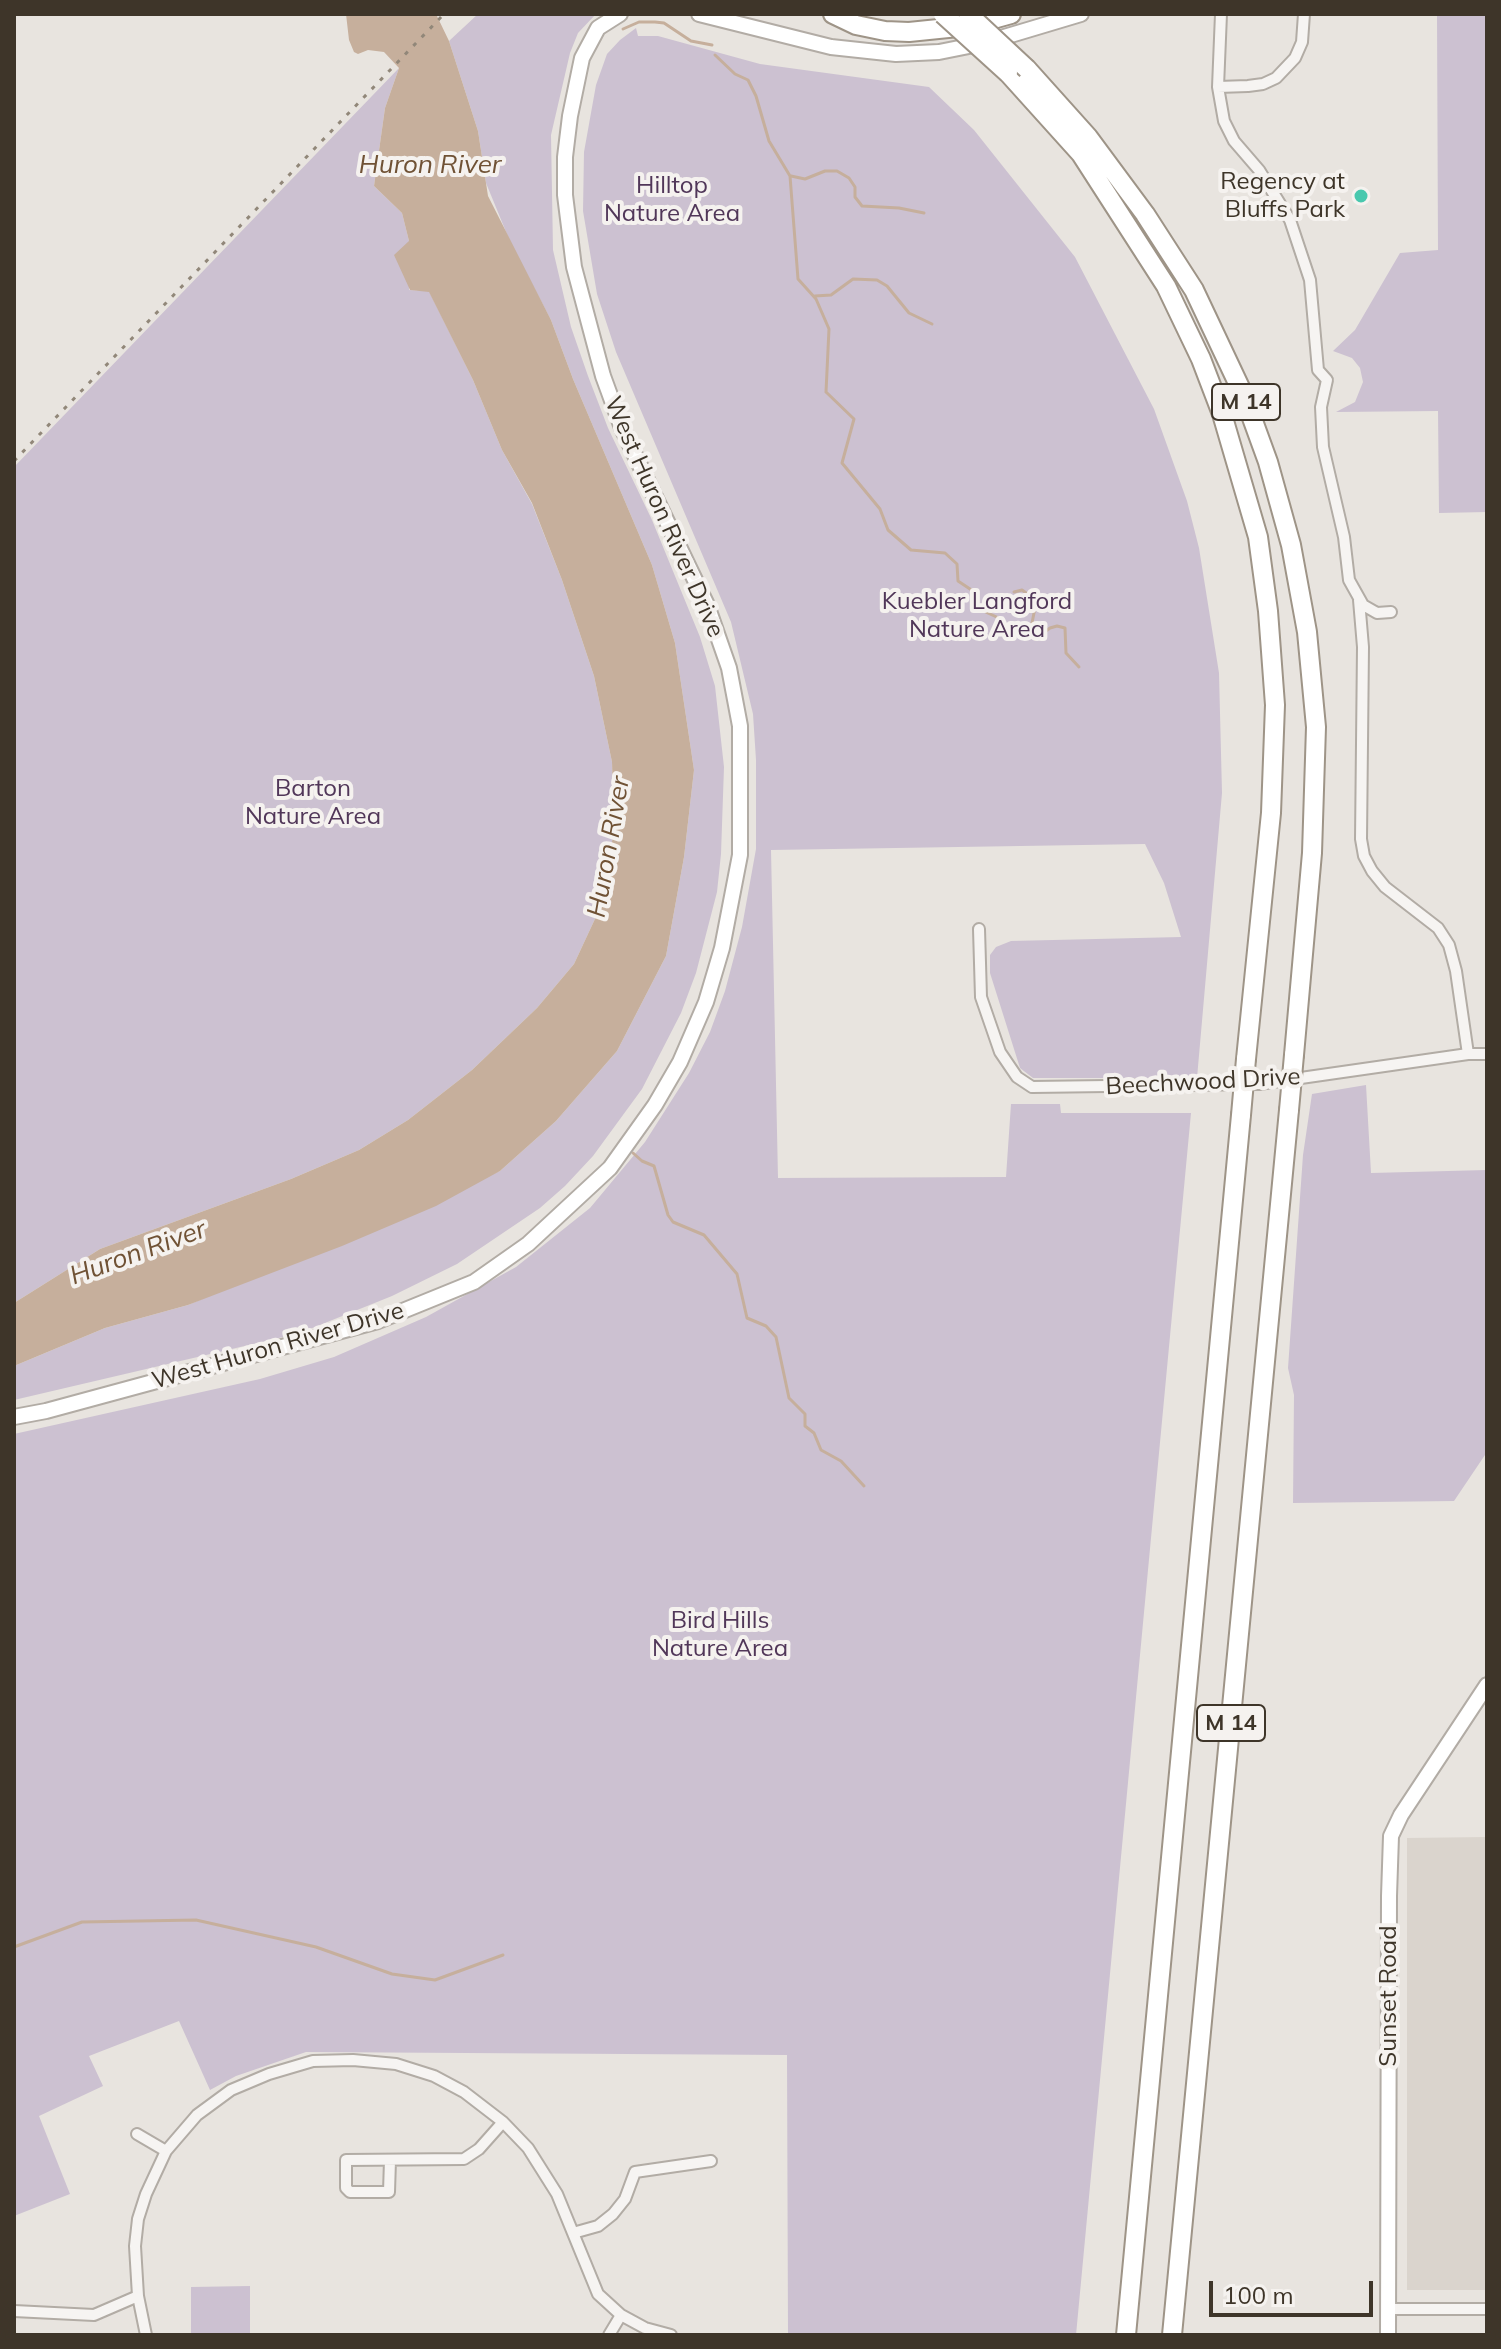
<!DOCTYPE html>
<style>
body{margin:0}
#map{position:relative;width:1501px;height:2349px;overflow:hidden;background:#e8e4df;font-family:Mulish,sans-serif}
canvas{display:block}
.frame{position:absolute;inset:0;border:16px solid #3e3529;pointer-events:none}
.scale{position:absolute;left:1209px;top:2281px;width:164px;height:36px;box-sizing:border-box;border:4px solid #3e3529;border-top:0;padding-left:10px;font-size:24px;line-height:28px;white-space:nowrap;color:#3e3529;-webkit-text-stroke:6px #f5f2ef;paint-order:stroke}
</style>
<div id="map">
<canvas width="1501" height="2349"></canvas>
<div class="frame"></div>
<div class="scale">100 m</div>
</div>
<script>
const ctx = document.querySelector('canvas').getContext('2d');
ctx.lineJoin = 'round';
function fillPath(path, color) { ctx.fillStyle = color; ctx.fill(path, 'evenodd'); }
const toPath = rows => new Path2D(rows.map(r => 'M' + r).join(''));
function stroke(path, color, width, dash) { ctx.strokeStyle = color; ctx.lineWidth = width; ctx.lineCap = dash ? 'butt' : 'round'; ctx.setLineDash(dash || []); ctx.stroke(path); }
function drawText(font, color, halo, rows, align = 'center') {
  ctx.font = font + ' Mulish,sans-serif'; ctx.lineWidth = 8; ctx.setLineDash([]); ctx.textBaseline = 'middle'; ctx.strokeStyle = halo; ctx.fillStyle = color; for (const [text, x, y, turn = 0] of rows) {
    ctx.save(); ctx.translate(x, y); ctx.rotate((+turn || 0) * Math.PI / 180); ctx.textAlign = isNaN(turn) ? turn : align; if (halo) ctx.strokeText(text, 0, 0); ctx.fillText(text, 0, 0); ctx.restore();
  }
}
const built = toPath([
 [1487,1837,1487,2290,1407,2290,1407,1838]
]);
const green = toPath([
 [478,14,596,14,578,33,570,53,551,135,553,250,571,327,588,376,608,428,652,520,700,637,715,686,724,767,721,854,717,892,696,973,681,1013,642,1089,593,1156,565,1186,540,1208,457,1264,392,1296,300,1333,14,1400,14,1366,105,1328,188,1305,500,1171,556,1121,617,1051,666,956,684,857,694,770,675,643,652,565,573,379,551,320,511,244,486,183,478,131,449,41],
 [1437,14,1487,14,1487,512,1439,513,1438,411,1336,412,1355,402,1363,382,1360,368,1352,358,1333,351,1355,330,1400,253,1438,250],
 [636,28,638,36,658,36,760,64,929,87,974,130,1075,257,1154,409,1187,501,1199,548,1219,673,1222,793,1197,1078,1033,1078,1020,1068,990,973,990,955,996,947,1011,941,1181,937,1164,883,1145,844,771,850,778,1178,1006,1177,1011,1104,1060,1104,1061,1113,1191,1113,1076,2335,788,2335,787,2055,306,2052,236,2076,210,2090,179,2021,89,2056,103,2086,39,2116,70,2194,14,2216,14,1434,260,1379,334,1357,426,1317,516,1267,590,1208,645,1142,689,1073,710,1032,725,991,742,927,756,849,756,760,753,714,731,622,616,352,597,294,583,211,584,152,596,85,607,54,620,40],
 [399,68,385,108,374,186,402,213,409,241,409,290,429,291,473,380,502,450,532,504,562,580,594,676,612,762,614,830,601,906,574,964,537,1008,472,1070,408,1120,359,1150,291,1179,100,1249,14,1303,14,467],
 [1366,1085,1371,1173,1487,1170,1487,1452,1454,1501,1293,1503,1294,1395,1288,1368,1303,1155,1312,1094],
 [250,2286,250,2335,191,2335,191,2287]
]);
const water = toPath([
 [346,14,436,14,449,41,478,131,488,196,551,320,573,379,652,565,675,643,694,770,684,857,666,956,617,1051,556,1121,500,1171,436,1206,342,1246,188,1305,105,1328,14,1366,14,1303,100,1249,291,1179,359,1150,408,1120,472,1070,537,1008,574,964,601,906,614,830,612,762,594,676,562,580,532,503,502,450,473,380,429,292,410,290,394,255,409,241,402,213,374,186,385,108,399,68,384,52,368,50,358,54,354,52,349,40]
]);
const stream = toPath([
 [623,29,639,22,655,22,664,23,691,41,712,45],
 [715,55,735,74,748,80,756,96,769,141,790,176,798,279,816,299,829,329,826,392,854,419,842,463,880,509,888,530,911,550,945,553,957,564,958,581,976,593,979,609,1001,619],
 [791,176,805,179,825,171,837,171,849,178,855,187,855,197,862,206,899,208,924,213],
 [815,296,831,295,853,279,877,280,887,286,909,313,932,324],
 [1014,592,1022,590,1029,595,1035,608,1030,633,1035,639,1050,628,1057,626,1065,628,1066,653,1079,667],
 [633,1153,642,1161,654,1166,668,1215,673,1222,704,1235,737,1274,747,1318,766,1326,776,1337,789,1398,805,1414,805,1426,814,1433,821,1450,841,1461,864,1486],
 [14,1947,82,1922,196,1920,316,1947,392,1974,435,1980,503,1955]
]);
const street = toPath([
 [1221,14,1218,87,1224,121,1234,141,1259,170,1290,220,1310,280,1318,370,1327,380,1321,407,1323,447,1344,537,1349,580,1363,605,1377,613,1391,612],
 [1218,87,1248,86,1263,84,1276,78,1295,58,1302,42,1304,14],
 [1359,600,1363,647,1361,839,1364,856,1372,871,1385,887,1438,928,1449,945,1456,971,1468,1054],
 [979,929,981,997,1000,1052,1017,1077,1032,1087,1259,1084,1468,1054,1487,1054],
 [137,2134,166,2151],
 [390,2160,389,2192,350,2192,346,2188,346,2160,464,2159,479,2149,503,2122],
 [573,2233,598,2226,613,2214,625,2199,635,2172,711,2161],
 [1388,2309,1487,2309],
 [14,2311,94,2315,138,2296],
 [146,2335,138,2296,135,2246,138,2219,146,2194,166,2151,197,2115,231,2090,269,2074,313,2061,353,2060,396,2064,434,2076,464,2092,503,2122,528,2148,557,2194,598,2294,621,2315,645,2328,671,2335],
 [609,2335,621,2315]
]);
const secondary = toPath([
 [699,14,831,47,896,54,939,52,984,43,1081,14],
 [14,1417,46,1411,378,1321,474,1282,528,1244,610,1168,655,1105,680,1062,706,1002,722,948,740,855,740,726,729,668,707,605,622,428,603,376,574,267,565,195,565,157,570,116,582,58,598,28,620,14],
 [1388,2335,1389,1896,1391,1836,1401,1815,1487,1685]
]);
const highway = toPath([
 [833,14,856,25,885,31,909,32,968,26,1011,14],
 [1027,69,1088,137,1145,214,1194,290,1244,396,1268,462,1291,545,1307,632,1316,727,1312,853,1294,1055],
 [1008,73,1081,154,1166,286,1201,359,1222,414,1258,537,1268,611,1275,705,1271,813,1246,1059],
 [1126,2335,1241,1115],
 [1172,2335,1289,1110]
]);
const rail = toPath([
 [14,461,444,14]
]);
const highwayBridge = toPath([
 [943,14,1008,73],
 [968,14,1027,69],
 [1289,1110,1294,1055],
 [1241,1115,1246,1059]
]);
const markers = [
 [1361,196,8,"#49c8ae"]
];
const shields = [
 [1246,402,68],
 [1231,1723,68]
];
const shieldNames = [
 ["M 14",1246,402],
 ["M 14",1231,1723]
];
const poiNames = [
 ["Regency at",1345,182],
 ["Bluffs Park",1345,210]
];
const parkNames = [
 ["Hilltop",672,186],
 ["Nature Area",672,214],
 ["Kuebler Langford",977,602],
 ["Nature Area",977,630],
 ["Barton",313,789],
 ["Nature Area",313,817],
 ["Bird Hills",720,1621],
 ["Nature Area",720,1649]
];
const streetNames = [
 ["West Huron River Drive",664,517,66],
 ["Beechwood Drive",1203,1082,-3],
 ["West Huron River Drive",278,1346,-16],
 ["Sunset Road",1389,1996,-90]
];
const waterNames = [
 ["Huron River",430,165],
 ["Huron River",609,847,-80],
 ["Huron River",138,1253,-20]
];
fillPath(built, '#dad4cd');
fillPath(green, '#ccc1d1');
fillPath(water, '#c6af9c');
stroke(stream, '#c6af9c', 3);
stroke(street, '#b2aca5', 14);
stroke(secondary, '#b2aca5', 18);
stroke(highway, '#9e9487', 22);
stroke(street, '#f6f4f2', 10);
stroke(secondary, '#fff', 14);
stroke(highway, '#fff', 18);
stroke(rail, '#918779', 3, [4, 8]);
stroke(highwayBridge, '#9e9487', 22, []);
stroke(highwayBridge, '#fff', 18);
for (const [x, y, r, color] of markers) { const dot = new Path2D(); dot.arc(x, y, r, 0, 2 * Math.PI); ctx.fillStyle = color; ctx.fill(dot); stroke(dot, '#f5f2ef', 3); }
for (const [x, y, w] of shields) { const box = new Path2D(); box.roundRect(x - w / 2, y - 18, w, 36, 6); ctx.fillStyle = '#f5f2ef'; ctx.fill(box); stroke(box, '#3e3529', 2); }
drawText('bold 22px', '#3e3529', null, shieldNames);
drawText('24px', '#3e3529', '#f5f2ef', poiNames, 'right');
drawText('24px', '#513759', '#f5f2ef', parkNames);
drawText('24px', '#3e3529', '#f5f2ef', streetNames);
drawText('italic 26px', '#705235', '#f5f2ef', waterNames);
</script>
